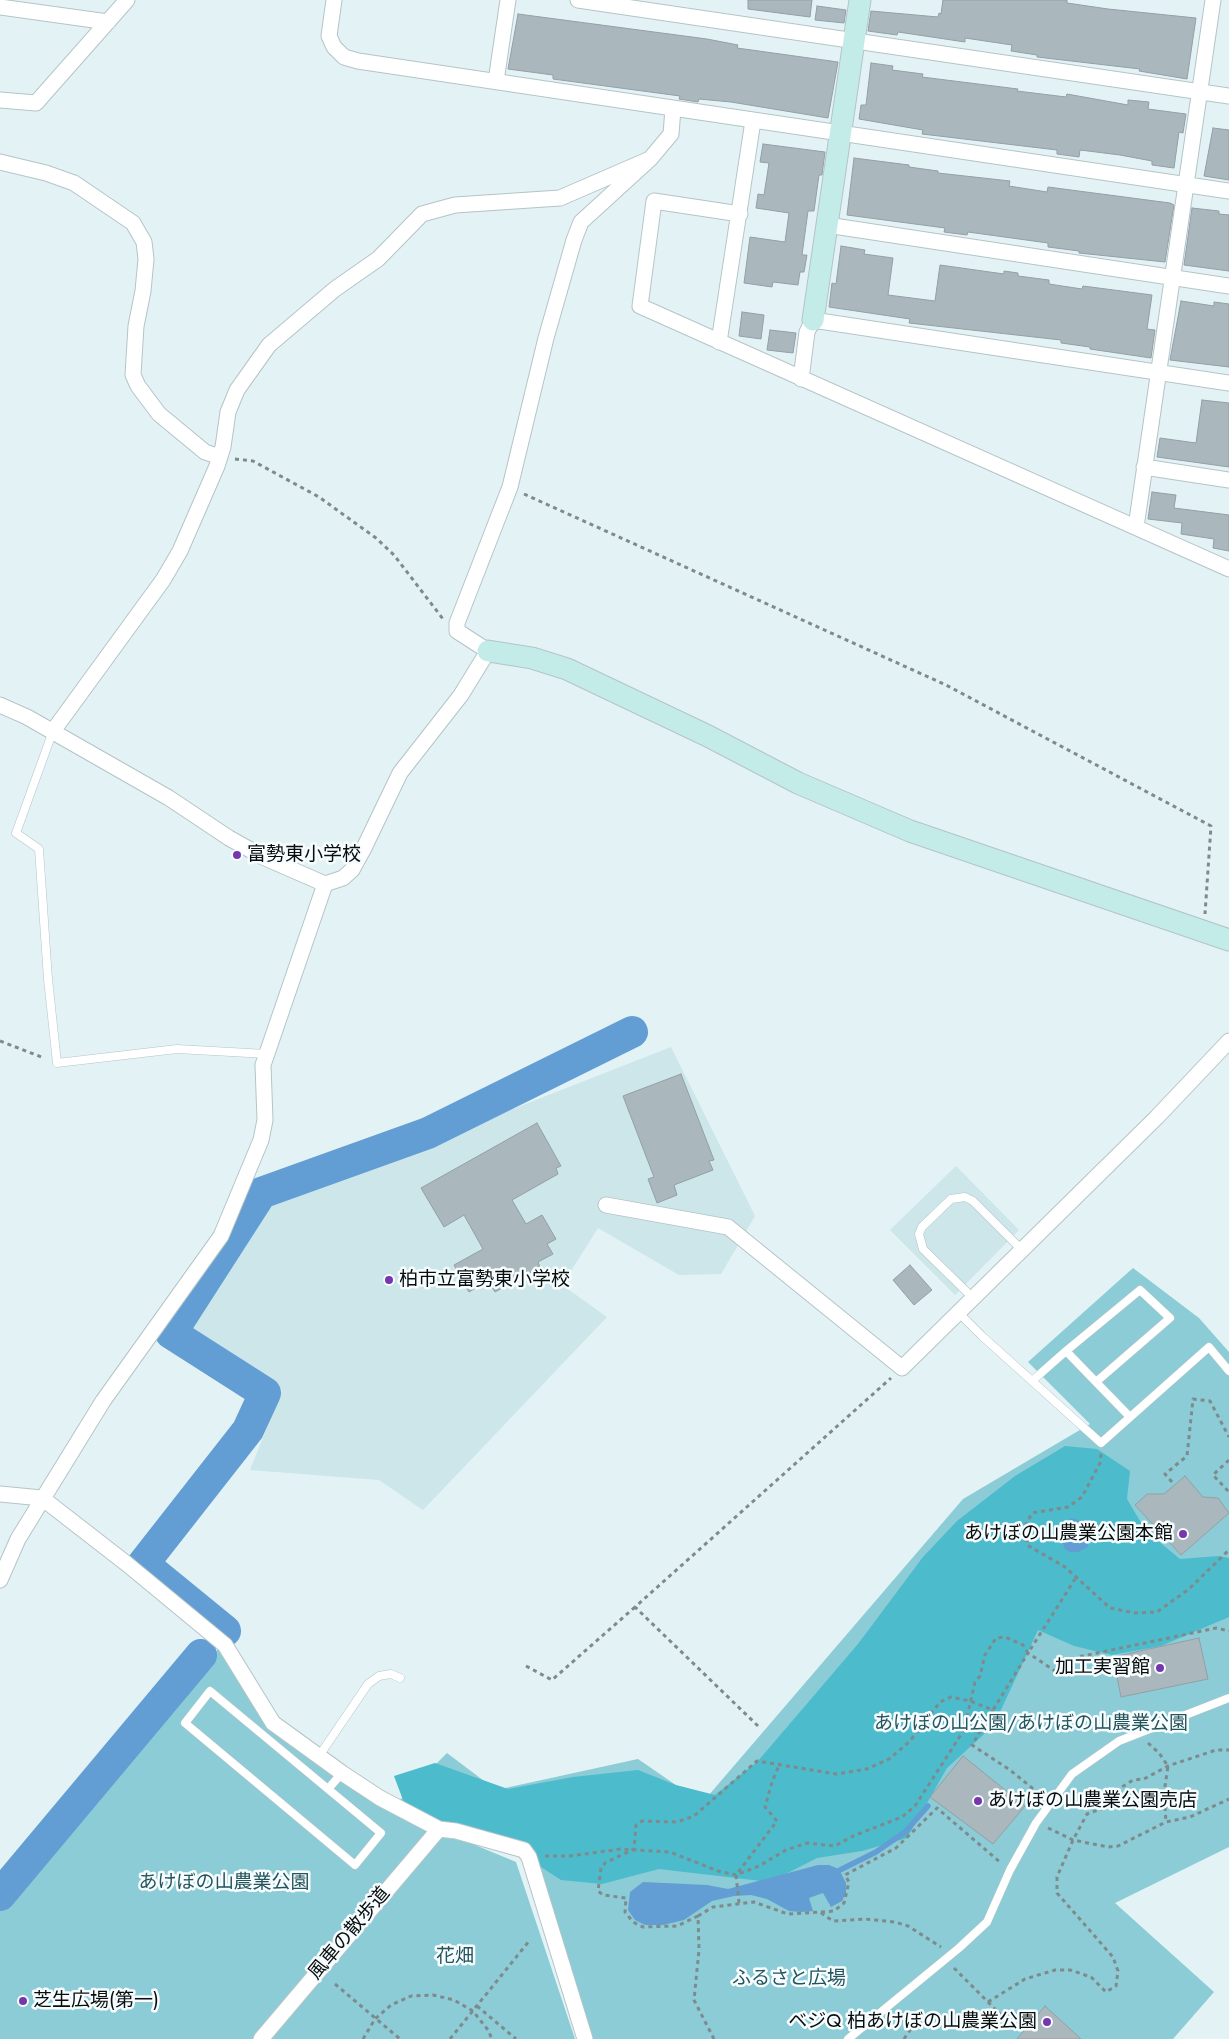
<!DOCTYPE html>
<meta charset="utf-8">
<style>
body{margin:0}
canvas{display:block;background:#e2f2f5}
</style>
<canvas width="1229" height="2039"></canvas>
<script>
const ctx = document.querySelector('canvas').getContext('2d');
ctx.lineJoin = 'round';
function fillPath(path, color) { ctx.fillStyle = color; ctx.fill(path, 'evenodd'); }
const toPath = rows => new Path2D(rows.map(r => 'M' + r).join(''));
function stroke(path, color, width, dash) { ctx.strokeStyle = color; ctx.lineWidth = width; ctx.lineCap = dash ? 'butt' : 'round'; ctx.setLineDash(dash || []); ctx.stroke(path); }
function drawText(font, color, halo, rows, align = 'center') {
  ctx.font = font + ' Jost,"Noto Sans JP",sans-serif'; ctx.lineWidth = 5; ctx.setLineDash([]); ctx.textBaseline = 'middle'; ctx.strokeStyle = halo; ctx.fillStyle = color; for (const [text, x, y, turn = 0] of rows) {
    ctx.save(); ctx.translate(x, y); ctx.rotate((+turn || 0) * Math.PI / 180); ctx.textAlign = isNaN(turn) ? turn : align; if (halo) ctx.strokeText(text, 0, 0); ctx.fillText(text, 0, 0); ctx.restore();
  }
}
const built = toPath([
 [671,1047,755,1216,721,1274,679,1275,598,1228,562,1285,607,1317,423,1510,379,1480,250,1470,282,1390,184,1324,263,1207],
 [956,1166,1019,1230,955,1295,890,1230]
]);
const green = toPath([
 [1133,1268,1199,1318,1229,1352,1229,1847,1115,1903,1214,1992,1173,2039,591,2039,545,1897,537,1856,452,1824,400,1800,447,1753,496,1790,638,1759,702,1803,963,1499,1090,1424,1028,1362],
 [219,1648,276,1729,463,1840,516,1862,575,2039,0,2039,0,1902]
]);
const forest = toPath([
 [1065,1446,1097,1449,1130,1471,1127,1499,1146,1531,1180,1559,1219,1556,1229,1558,1229,1617,1161,1646,1112,1655,1074,1646,1038,1630,994,1725,947,1768,907,1838,862,1851,817,1858,770,1882,659,1869,602,1884,561,1880,513,1849,406,1808,394,1776,435,1763,508,1789,573,1777,638,1770,676,1785,715,1795,758,1761,858,1644,923,1557,957,1521,1015,1476]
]);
const water = toPath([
 [1071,1518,1078,1520,1084,1531,1083,1538,1088,1544,1088,1547,1078,1552,1070,1552,1065,1549,1061,1538,1065,1532,1069,1530,1069,1520],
 [818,1865,829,1865,839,1869,846,1883,846,1893,842,1901,831,1907,823,1893,809,1898,813,1911,801,1912,789,1911,767,1899,751,1895,734,1896,712,1901,684,1920,663,1925,645,1925,635,1920,628,1910,630,1892,643,1882,707,1885,728,1889]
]);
const stream = toPath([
 [840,1870,876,1852,905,1832,928,1806]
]);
const river = toPath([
 [225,1631,143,1564,248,1430,265,1393,171,1333,261,1193,428,1133,632,1032],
 [0,1895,201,1655]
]);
const building = toPath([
 [748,0,812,0,810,17,748,9,748,0],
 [943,0,1067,0,1067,3,1108,9,1196,18,1187,79,1139,71,1140,69,1037,57,1037,55,1011,51,1012,45,965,38,965,42,898,32,897,35,868,31,871,11,938,17,939,13,941,14,943,0],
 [817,6,846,10,844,23,815,20,817,6],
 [518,14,707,39,738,45,737,48,838,62,828,118,731,102,699,99,698,102,679,99,680,96,553,79,553,75,508,69,518,14],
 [871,63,893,66,892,70,923,74,922,77,1018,89,1017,91,1066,97,1067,94,1128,105,1128,100,1149,102,1148,109,1186,114,1183,133,1179,132,1174,168,1152,165,1152,161,1120,155,1080,150,1079,157,1057,154,1057,150,922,134,923,130,859,119,861,105,866,105,871,63],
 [1213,128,1229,130,1229,180,1204,176,1213,128],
 [763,144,825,152,822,175,819,175,814,211,808,211,802,255,807,255,804,272,800,272,798,285,773,282,772,287,744,283,750,237,785,242,789,213,756,208,758,194,764,195,769,163,760,162,763,144],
 [854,158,909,165,909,167,938,171,938,173,1010,181,1009,186,1047,192,1048,187,1170,203,1174,205,1165,262,1079,253,1079,251,1048,247,1048,243,968,232,967,235,944,232,945,228,847,215,854,158],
 [1192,208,1219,211,1219,214,1229,215,1229,271,1184,265,1192,208],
 [841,246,865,250,864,254,893,258,888,295,935,301,940,265,1004,274,1004,271,1018,273,1018,276,1049,280,1049,284,1082,289,1083,286,1152,295,1147,329,1155,330,1151,358,1090,349,1090,347,1061,343,1061,340,909,323,910,319,829,307,832,283,836,284,841,246],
 [1181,301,1214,306,1214,302,1229,304,1229,367,1170,360,1181,301],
 [742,312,764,315,761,339,739,336,742,312],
 [770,330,796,333,793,353,767,350,770,330],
 [1202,400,1229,403,1229,467,1157,457,1160,438,1196,443,1202,400],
 [1152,492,1176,495,1174,508,1229,515,1229,551,1213,548,1214,539,1181,534,1182,523,1148,519,1152,492],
 [681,1074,714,1160,709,1161,713,1170,674,1185,677,1195,657,1203,648,1179,654,1177,623,1096,681,1074],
 [537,1123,561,1166,556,1168,558,1174,512,1200,526,1224,542,1215,556,1239,547,1244,553,1254,538,1262,540,1267,495,1292,488,1281,469,1292,454,1265,483,1249,464,1215,444,1227,421,1188,537,1123],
 [910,1265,932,1290,914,1305,893,1280,910,1265],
 [1185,1476,1203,1497,1218,1498,1229,1513,1181,1555,1135,1505,1147,1494,1164,1494,1185,1476],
 [1199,1638,1208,1679,1121,1697,1113,1657,1199,1638],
 [963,1756,1025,1806,993,1844,930,1797,963,1756],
 [1045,2006,1081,2039,1017,2039,1045,2006]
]);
const path = toPath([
 [235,459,253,461,319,497,376,538,394,555,443,619],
 [524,494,946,685,1211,826,1205,914],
 [0,1041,44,1058],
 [1101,1454,1100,1463,1082,1497,1068,1507,1032,1513,1026,1524,1027,1545,1065,1567,1110,1608,1135,1613,1157,1612,1189,1589,1229,1550],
 [1229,1460,1213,1475,1229,1492],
 [1172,1482,1165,1474,1187,1456,1193,1399,1210,1401,1229,1437],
 [526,1666,552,1680,635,1607],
 [993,1710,972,1745,1010,1770,1042,1796],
 [758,1726,635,1607,891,1378],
 [1148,1743,1159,1753,1168,1766,1164,1793,1166,1822],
 [1048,1828,1073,1840,1108,1847,1118,1846,1166,1822,1190,1817,1229,1799],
 [545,1856,570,1856,621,1849,670,1852,718,1871,736,1875,759,1866,786,1850,807,1843,835,1846,853,1836,902,1817,915,1806,964,1730,975,1682,980,1676,985,1655,996,1638,1005,1637,1023,1645,1028,1653,1075,1579],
 [739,1903,736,1875,777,1821,765,1807,772,1782,780,1763],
 [821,1912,834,1911,844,1903,849,1882,845,1875,896,1848,937,1808,1001,1863],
 [698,1916,713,1907,754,1902,788,1914,820,1912,833,1921,865,1919,895,1922,908,1926,941,1947],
 [335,1984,400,2039],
 [988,2002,1025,1979,1055,1970,1070,1970,1091,1977,1106,1992,1116,1986,1118,1971,1113,1957,1057,1893,1057,1877,1073,1840,1087,1814,1101,1809,1111,1794,1133,1780,1144,1779,1168,1766,1216,1750,1229,1750],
 [477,2006,516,2039],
 [363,2039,375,2019,391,2005,411,1996,433,1995,454,2000,473,2011,488,2030,492,2039],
 [450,2039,530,1940],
 [714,2039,694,2000,699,1950,698,1916,677,1926,643,1927,633,1922,625,1912,626,1898,603,1895,598,1891,601,1868,605,1863,634,1849,636,1825,642,1821,677,1822,694,1816,757,1761,836,1774,867,1769,889,1759,909,1742,940,1702,951,1697,970,1701,993,1710,1028,1653,1064,1677,1078,1657,1216,1628,1229,1631],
 [904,2039,914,2024,938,2016,991,2027,1010,2024,954,1968]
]);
const lane = toPath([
 [53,731,16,833,39,849,48,979,57,1063,177,1049,267,1054],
 [973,1298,923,1249,919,1234,922,1227,951,1199,965,1197,973,1201,1022,1250],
 [958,1312,982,1336,1101,1443,1209,1347,1229,1371],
 [1032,1381,1066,1351,1140,1290,1170,1318,1096,1382,1066,1351],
 [1096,1382,1130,1417],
 [319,1756,368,1684,379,1676,391,1674,400,1678],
 [328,1789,210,1691,185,1723,355,1865,381,1833,328,1789,342,1773],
 [848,2039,959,1948,987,1922,1010,1870,1036,1823,1072,1774,1119,1741,1229,1698]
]);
const street = toPath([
 [334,0,329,36,334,47,344,57,358,61,1229,191],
 [578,0,1229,96],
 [0,7,108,22],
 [496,81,508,0],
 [0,100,36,103,127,0],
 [0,162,46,173,74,183,133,223,144,242,146,259,143,291,136,326,133,375,138,386,159,414,205,452,220,457],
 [740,214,654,201,640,306,1229,569],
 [827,225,1229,286],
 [719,342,753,121],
 [801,379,807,332,813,320,1229,383],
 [1144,467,1229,480],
 [1136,527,1213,0],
 [0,705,27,717,169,798,229,838,263,857,325,884,343,878,352,870,363,850,400,773,461,695,488,651,457,631,457,623,510,487,546,338,574,240,581,222,650,159],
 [53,731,163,580,180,551,217,466,223,447,228,412,237,390,269,345,335,289,378,259,422,214,455,205,560,198,650,159,671,134,673,109],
 [606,1205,728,1227,902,1368,1157,1117,1229,1041],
 [0,1494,42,1498,127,1564,225,1645,273,1723,342,1773,380,1798,439,1829,456,1831,524,1850,529,1857,585,2039],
 [0,1580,18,1539,103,1401,221,1236,261,1140,265,1120,263,1065,325,884],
 [261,2039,439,1829]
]);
const secondary = toPath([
 [813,320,860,0],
 [488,651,532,658,567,669,708,736,798,783,910,831,1229,940]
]);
const markers = [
 [237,855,5,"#7637ac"],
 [389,1280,5,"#7637ac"],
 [1183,1534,5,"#7637ac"],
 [1160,1668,5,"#7637ac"],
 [978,1801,5,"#7637ac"],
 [23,2001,5,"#7637ac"],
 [1047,2022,5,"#7637ac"]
];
const poiNames = [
 ["富勢東小学校",247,855],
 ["柏市立富勢東小学校",399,1280],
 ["あけぼの山農業公園本館",1173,1534,"right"],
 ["加工実習館",1150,1668,"right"],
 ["あけぼの山農業公園売店",988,1801],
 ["芝生広場(第一)",33,2001],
 ["ベジQ 柏あけぼの山農業公園",1037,2022,"right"]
];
const parkNames = [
 ["あけぼの山公園/あけぼの山農業公園",1031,1724],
 ["あけぼの山農業公園",224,1883],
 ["花畑",455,1957],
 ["ふるさと広場",789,1979]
];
const streetNames = [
 ["風車の散歩道",350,1934,-50]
];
fillPath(built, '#cce6ea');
fillPath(green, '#8bccd6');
fillPath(forest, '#4cbbcb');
fillPath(water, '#629ed4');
stroke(stream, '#629ed4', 5.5);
stroke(river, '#629ed4', 32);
fillPath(building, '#aab8be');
stroke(building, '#93a0a6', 1);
stroke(lane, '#b5c4c7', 9);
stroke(street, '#b5c4c7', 17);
stroke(secondary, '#b5c4c7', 23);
stroke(path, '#7f8a8c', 3, [4, 4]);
stroke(lane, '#fff', 8);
stroke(street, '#fff', 15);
stroke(secondary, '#c3ebe8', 21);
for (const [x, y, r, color] of markers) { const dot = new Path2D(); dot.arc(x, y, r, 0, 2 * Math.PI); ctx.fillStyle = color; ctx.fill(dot); stroke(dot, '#f7fdfe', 2); }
drawText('19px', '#080d0e', '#f7fdfe', poiNames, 'left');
drawText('19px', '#24545c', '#f7fdfe', parkNames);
drawText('19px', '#080d0e', '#f7fdfe', streetNames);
</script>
